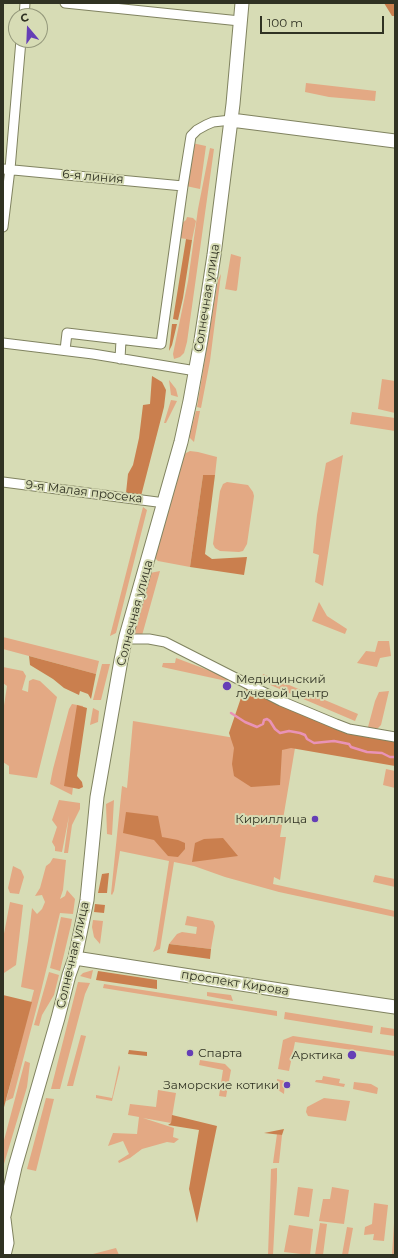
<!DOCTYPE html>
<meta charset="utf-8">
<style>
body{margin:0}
#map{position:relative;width:398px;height:1258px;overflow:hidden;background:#d7dcb5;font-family:Montserrat,sans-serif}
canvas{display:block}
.frame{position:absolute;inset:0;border:4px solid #303223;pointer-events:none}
.north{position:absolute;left:8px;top:8px;width:40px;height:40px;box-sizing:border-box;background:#d7dcb5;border:1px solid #94987b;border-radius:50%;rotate:341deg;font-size:11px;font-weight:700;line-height:16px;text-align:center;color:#303223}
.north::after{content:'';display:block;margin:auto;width:14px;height:18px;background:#653eb6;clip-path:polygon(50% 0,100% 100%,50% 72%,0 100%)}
.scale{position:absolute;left:260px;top:16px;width:124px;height:18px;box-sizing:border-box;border:2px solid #303223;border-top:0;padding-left:5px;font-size:12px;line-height:14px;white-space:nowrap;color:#303223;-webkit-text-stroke:3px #d7dcb5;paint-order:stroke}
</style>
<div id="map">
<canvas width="398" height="1258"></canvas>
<div class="frame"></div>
<div class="north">С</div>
<div class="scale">100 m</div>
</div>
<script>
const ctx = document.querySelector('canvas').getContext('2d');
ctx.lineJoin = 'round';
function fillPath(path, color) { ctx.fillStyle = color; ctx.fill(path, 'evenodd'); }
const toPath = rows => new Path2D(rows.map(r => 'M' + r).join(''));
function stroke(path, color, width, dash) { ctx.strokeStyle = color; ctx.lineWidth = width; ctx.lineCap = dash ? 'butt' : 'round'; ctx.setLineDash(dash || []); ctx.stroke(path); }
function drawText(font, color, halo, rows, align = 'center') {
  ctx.font = font + ' Montserrat,sans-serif'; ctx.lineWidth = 4; ctx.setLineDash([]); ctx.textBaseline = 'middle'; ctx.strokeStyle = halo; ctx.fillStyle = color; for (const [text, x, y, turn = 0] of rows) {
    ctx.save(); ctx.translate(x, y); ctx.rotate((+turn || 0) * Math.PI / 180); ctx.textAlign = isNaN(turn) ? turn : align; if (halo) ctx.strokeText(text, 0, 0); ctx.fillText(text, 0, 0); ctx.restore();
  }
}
const green = toPath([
 [306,83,376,91,375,101,329,97,305,92],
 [192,143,206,146,200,189,186,186],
 [210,148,214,149,187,342,184,353,180,357,174,359,173,354,188,281,198,209],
 [187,217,193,218,196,221,192,240,180,238,182,223,186,220],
 [231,254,241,257,237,290,236,291,225,289],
 [221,274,210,361,201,408,197,407,218,280],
 [382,379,395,381,395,413,378,409],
 [169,380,176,389,178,397,171,395],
 [171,400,177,401,166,423,164,423],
 [196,411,200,411,194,442,189,437],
 [352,412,395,418,395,431,350,424],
 [190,451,198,452,217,457,215,475,203,475,190,567,158,561,155,558,184,454],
 [343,455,323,586,315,582,319,555,313,553,317,515,326,463],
 [227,482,248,485,253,492,254,496,247,544,243,551,239,552,220,551,215,548,213,544,220,491,223,484],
 [143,507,147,510,116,633,110,636],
 [160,571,141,639,133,639,150,573],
 [319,602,327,616,347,629,345,634,312,621],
 [3,637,99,661,96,674,3,649],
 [378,641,389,641,391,656,380,658,377,667,357,663,366,651,375,652],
 [176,658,232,679,231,682,162,667,163,663,175,663],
 [102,664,110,664,101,700,93,700],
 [3,667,23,671,26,676,22,690,28,692,29,681,33,679,40,681,57,697,37,778,9,774,9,766,3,762,3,712,7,686,3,683],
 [263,674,358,714,355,721,261,681],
 [389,691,381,725,376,730,368,727,375,701,379,692],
 [72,704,83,706,72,795,50,784,53,769,69,709],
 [93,708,99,711,98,722,90,725],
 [133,721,295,748,280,837,286,837,280,880,274,877,273,884,395,911,395,917,279,892,225,877,194,866,174,862,160,949,153,952,156,945,169,861,120,851,114,891,112,895,111,894,122,786,127,788],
 [386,769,395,771,395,788,383,785],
 [59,800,80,803,80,809,72,825,68,853,64,853,69,816,62,852,55,851,55,847,52,842,57,827,52,820],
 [114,800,112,835,107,834,106,804],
 [53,858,66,860,63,890,60,899,65,896,67,890,75,899,73,914,60,913,41,991,13,1098,6,1101,34,990,21,987,28,941,32,908,37,914,42,909,45,902,42,895,35,896,40,888,46,866,50,863],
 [13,866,21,870,24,877,19,894,10,893,8,888],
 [375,875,395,879,395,887,373,882],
 [10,902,23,905,16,965,4,973,3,973,3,939],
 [187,916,213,921,215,926,211,949,169,944,177,934,182,932,196,934,197,927,185,925],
 [61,917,72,919,71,925,60,971,50,968],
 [93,920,103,921,100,944,94,937,92,927],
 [93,970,91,979,80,976,83,973],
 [49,972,59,975,54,995,42,1015,39,1026,34,1025],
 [78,982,90,983,85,994,60,1089,51,1089],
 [104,984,277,1011,277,1016,103,988],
 [207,992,231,995,233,1001,207,996],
 [285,1012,373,1026,372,1033,284,1019],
 [381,1027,395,1029,395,1036,380,1034],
 [81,1035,86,1036,73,1086,67,1086],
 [293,1036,395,1051,395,1056,295,1042,289,1071,278,1069,283,1040],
 [200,1060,225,1064,231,1070,226,1097,219,1096,223,1070,199,1065],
 [25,1061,30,1063,27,1087,4,1164,3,1164,3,1144],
 [119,1065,120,1068,112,1101,96,1098,96,1095,112,1098],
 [323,1076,340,1079,339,1083,345,1084,344,1087,315,1082,316,1080,322,1080],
 [277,1079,285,1081,284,1094,278,1090],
 [354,1082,371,1084,378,1088,377,1094,353,1089],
 [158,1090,176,1093,171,1123,143,1118,174,1128,173,1137,179,1139,174,1143,167,1142,142,1149,130,1158,119,1163,118,1161,129,1154,123,1141,108,1146,113,1133,137,1134,139,1117,128,1115,130,1104,156,1107],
 [46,1098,54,1099,36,1171,27,1169],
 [324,1098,350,1101,346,1121,308,1116,306,1112,307,1107],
 [277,1134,282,1135,279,1163,273,1163],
 [277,1168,277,1179,273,1255,268,1255,271,1169],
 [298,1187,313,1189,309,1217,294,1215],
 [332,1187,349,1190,344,1224,319,1221,323,1199,330,1199],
 [374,1203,388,1205,384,1241,373,1240,374,1234,364,1235,365,1227,372,1224],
 [395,1207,395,1255,392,1255],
 [320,1223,327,1224,323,1255,315,1255],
 [289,1225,313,1229,310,1255,284,1252],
 [347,1227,353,1228,348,1255,342,1255],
 [116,1248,119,1255,94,1255,93,1254]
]);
const forest = toPath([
 [384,3,395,3,395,16,392,16],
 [186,239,192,240,183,298,178,320,173,319],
 [172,324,177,324,172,345,169,351],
 [152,376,162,382,166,390,164,407,141,496,126,493,128,474,133,465,139,438,143,405,150,404],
 [203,475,215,475,205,554,212,559,247,557,244,575,190,567],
 [29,656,96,674,91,699,88,694,80,691,79,695,64,688,53,679,30,665],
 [245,686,349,730,395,739,395,766,291,748,282,750,280,785,251,787,234,776,232,764,234,748,229,733],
 [77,705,87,708,77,776,82,782,83,787,79,789,64,786],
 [126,812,158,816,162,837,178,840,185,843,185,849,178,857,168,856,154,840,123,833],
 [223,838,238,856,192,862,195,843,204,839],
 [109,873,107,893,98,893,102,874],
 [95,904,105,905,104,913,94,912],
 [169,944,211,949,210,959,167,953],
 [98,971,157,980,157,989,96,980],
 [3,995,32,1002,3,1111],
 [129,1050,147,1052,147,1056,128,1054],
 [172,1115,217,1126,197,1223,189,1189,199,1130,168,1125,171,1123],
 [284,1129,282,1135,264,1133]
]);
const stream = toPath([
 [231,713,245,722,257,727,263,724,264,720,267,719,270,721,275,729,280,733,289,731,300,733,305,735,307,739,314,743,334,741,349,744,351,747,367,752,382,753,390,757,395,757]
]);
const street = toPath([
 [65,3,240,21],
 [24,16,25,3],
 [3,169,183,186],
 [3,227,10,169,21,40],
 [3,343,93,354,196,371],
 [65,350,67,333,161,344,183,186,191,136,197,130,206,125,213,122,231,120],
 [120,359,121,340],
 [3,482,165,503],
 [126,636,133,639,149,639,165,642,281,701,336,724,349,729,395,737]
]);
const secondary = toPath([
 [231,120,395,141],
 [75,958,286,991,395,1007],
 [4,1219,7,1243,4,1255],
 [3,1220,15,1167,58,1018,69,975,75,958,87,900,97,797,121,660,126,636,181,442,190,401,201,340,214,255,233,104,242,3]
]);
const markers = [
 [227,686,5,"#653eb6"],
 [315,819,4,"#653eb6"],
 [190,1053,4,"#653eb6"],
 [352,1055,5,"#653eb6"],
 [287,1085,4,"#653eb6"]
];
const streetNames = [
 ["6-я линия",93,177,5],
 ["Солнечная улица",207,298,-81],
 ["9-я Малая просека",84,492,7],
 ["Солнечная улица",135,613,-75],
 ["Солнечная улица",73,955,-77],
 ["проспект Кирова",235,983,9]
];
const poiNames = [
 ["Медицинский",236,679,"left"],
 ["лучевой центр",236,693,"left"],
 ["Кириллица",307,819],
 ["Спарта",198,1053,"left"],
 ["Арктика",343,1055],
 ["Заморские котики",279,1085]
];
fillPath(green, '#e3a984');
fillPath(forest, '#ca7f4e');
stroke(stream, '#e993b7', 2.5);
stroke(street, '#808360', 11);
stroke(secondary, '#808360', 15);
stroke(street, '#fff', 9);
stroke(secondary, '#fff', 13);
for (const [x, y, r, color] of markers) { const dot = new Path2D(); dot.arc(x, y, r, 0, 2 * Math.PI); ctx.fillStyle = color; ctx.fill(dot); stroke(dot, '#d7dcb5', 1.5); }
drawText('12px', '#303223', '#d7dcb5', streetNames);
drawText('12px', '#303223', '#d7dcb5', poiNames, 'right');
</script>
